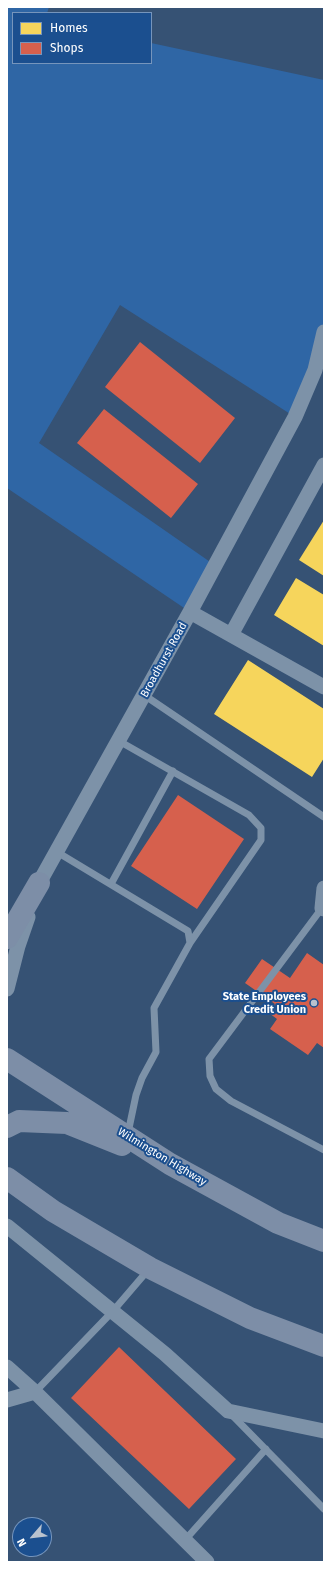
<!DOCTYPE html>
<style>
body{margin:0}
#map{position:relative;width:331px;height:1569px;overflow:hidden;background:#365274;font-family:"Fira Sans",sans-serif}
canvas{display:block}
.frame{position:absolute;inset:0;border:8px solid #fff;pointer-events:none}
.legend{position:absolute;left:12px;top:12px;width:140px;height:52px;box-sizing:border-box;background:#1b4f8f;border:1px solid #7695bc;margin:0;padding:5px 7px;list-style:none;font-size:12px;color:#fff}
.legend li{display:flex;align-items:center;gap:8px;height:20px}
.legend b{width:20px;border:1px solid #7695bc}
.north{position:absolute;left:12px;top:1517px;width:40px;height:40px;box-sizing:border-box;background:#1b4f8f;border:1px solid #7695bc;border-radius:50%;rotate:242deg;font-size:11px;font-weight:700;line-height:16px;text-align:center;color:#fff}
.north::after{content:'';display:block;margin:auto;width:14px;height:18px;background:#b9c2ce;clip-path:polygon(50% 0,100% 100%,50% 72%,0 100%)}
</style>
<div id="map">
<canvas width="331" height="1569"></canvas>
<div class="frame"></div>
<ul class="legend">
<li><b style="height:11px;background:#f6d55c"></b>Homes</li>
<li><b style="height:11px;background:#d6604d"></b>Shops</li>
</ul>
<div class="north">N</div>
</div>
<script>
const ctx = document.querySelector('canvas').getContext('2d');
ctx.lineJoin = 'round';
function fillPath(path, color) { ctx.fillStyle = color; ctx.fill(path, 'evenodd'); }
const toPath = rows => new Path2D(rows.map(r => 'M' + r).join(''));
function stroke(path, color, width, dash) { ctx.strokeStyle = color; ctx.lineWidth = width; ctx.lineCap = dash ? 'butt' : 'round'; ctx.setLineDash(dash || []); ctx.stroke(path); }
function drawText(font, color, halo, rows, align = 'center') {
  ctx.font = font + ' "Fira Sans",sans-serif'; ctx.lineWidth = 4; ctx.setLineDash([]); ctx.textBaseline = 'middle'; ctx.strokeStyle = halo; ctx.fillStyle = color; for (const [text, x, y, turn = 0] of rows) {
    ctx.save(); ctx.translate(x, y); ctx.rotate((+turn || 0) * Math.PI / 180); ctx.textAlign = isNaN(turn) ? turn : align; if (halo) ctx.strokeText(text, 0, 0); ctx.fillText(text, 0, 0); ctx.restore();
  }
}
const green = toPath([
 [7,7,49,7,47,13,13,13,13,63,151,63,151,43,324,80,324,332,295,417,120,305,39,443,216,566,190,612,7,488]
]);
const homes = toPath([
 [324,520,324,576,299,560],
 [296,578,324,595,324,646,274,615],
 [248,660,324,709,324,758,312,777,214,714]
]);
const shops = toPath([
 [140,342,235,418,200,463,105,387],
 [104,409,198,484,171,518,77,443],
 [178,795,244,839,197,909,131,866],
 [307,953,324,965,324,1048,317,1043,308,1055,270,1029,277,1019,269,1013,275,1004,245,983,262,959,290,978],
 [119,1347,236,1459,189,1509,71,1398]
]);
const service = toPath([
 [144,695,324,817],
 [119,741,249,815,261,828,261,840,190,943],
 [57,852,188,931,190,943,154,1008,156,1052,142,1078,136,1095,128,1133],
 [111,884,173,771],
 [322,908,209,1059,210,1076,216,1089,231,1101,324,1150],
 [35,1392,113,1311,149,1269],
 [232,1415,324,1509],
 [185,1540,266,1449]
]);
const minor = toPath([
 [190,612,324,687],
 [231,635,324,465],
 [324,888,322,908,324,909],
 [36,892,39,883,190,612,295,417,315,370,324,332],
 [7,989,18,946,28,917],
 [7,1226,165,1354,228,1411,324,1431],
 [7,1367,35,1392,207,1562],
 [7,1400,35,1392]
]);
const primary = toPath([
 [7,938,39,883],
 [7,1059,170,1164,278,1223,324,1241],
 [7,1127,19,1121,67,1123,122,1145],
 [7,1178,53,1211,150,1268,250,1318,324,1346]
]);
const markers = [
 [314,1003,4,"#b9c2ce"]
];
const streetNames = [
 ["Broadhurst Road",164,660,-61],
 ["Wilmington Highway",162,1157,31]
];
const poiNames = [
 ["State Employees",306,997],
 ["Credit Union",306,1010]
];
fillPath(green, '#2f66a5');
fillPath(homes, '#f6d55c');
fillPath(shops, '#d6604d');
stroke(service, '#7d92a8', 7);
stroke(minor, '#7d92a8', 15);
stroke(primary, '#7d8ea7', 22);
for (const [x, y, r, color] of markers) { const dot = new Path2D(); dot.arc(x, y, r, 0, 2 * Math.PI); ctx.fillStyle = color; ctx.fill(dot); stroke(dot, '#1b4f8f', 1.5); }
drawText('11px', '#fff', '#1b4f8f', streetNames);
drawText('bold 11px', '#fff', '#1b4f8f', poiNames, 'right');
</script>
